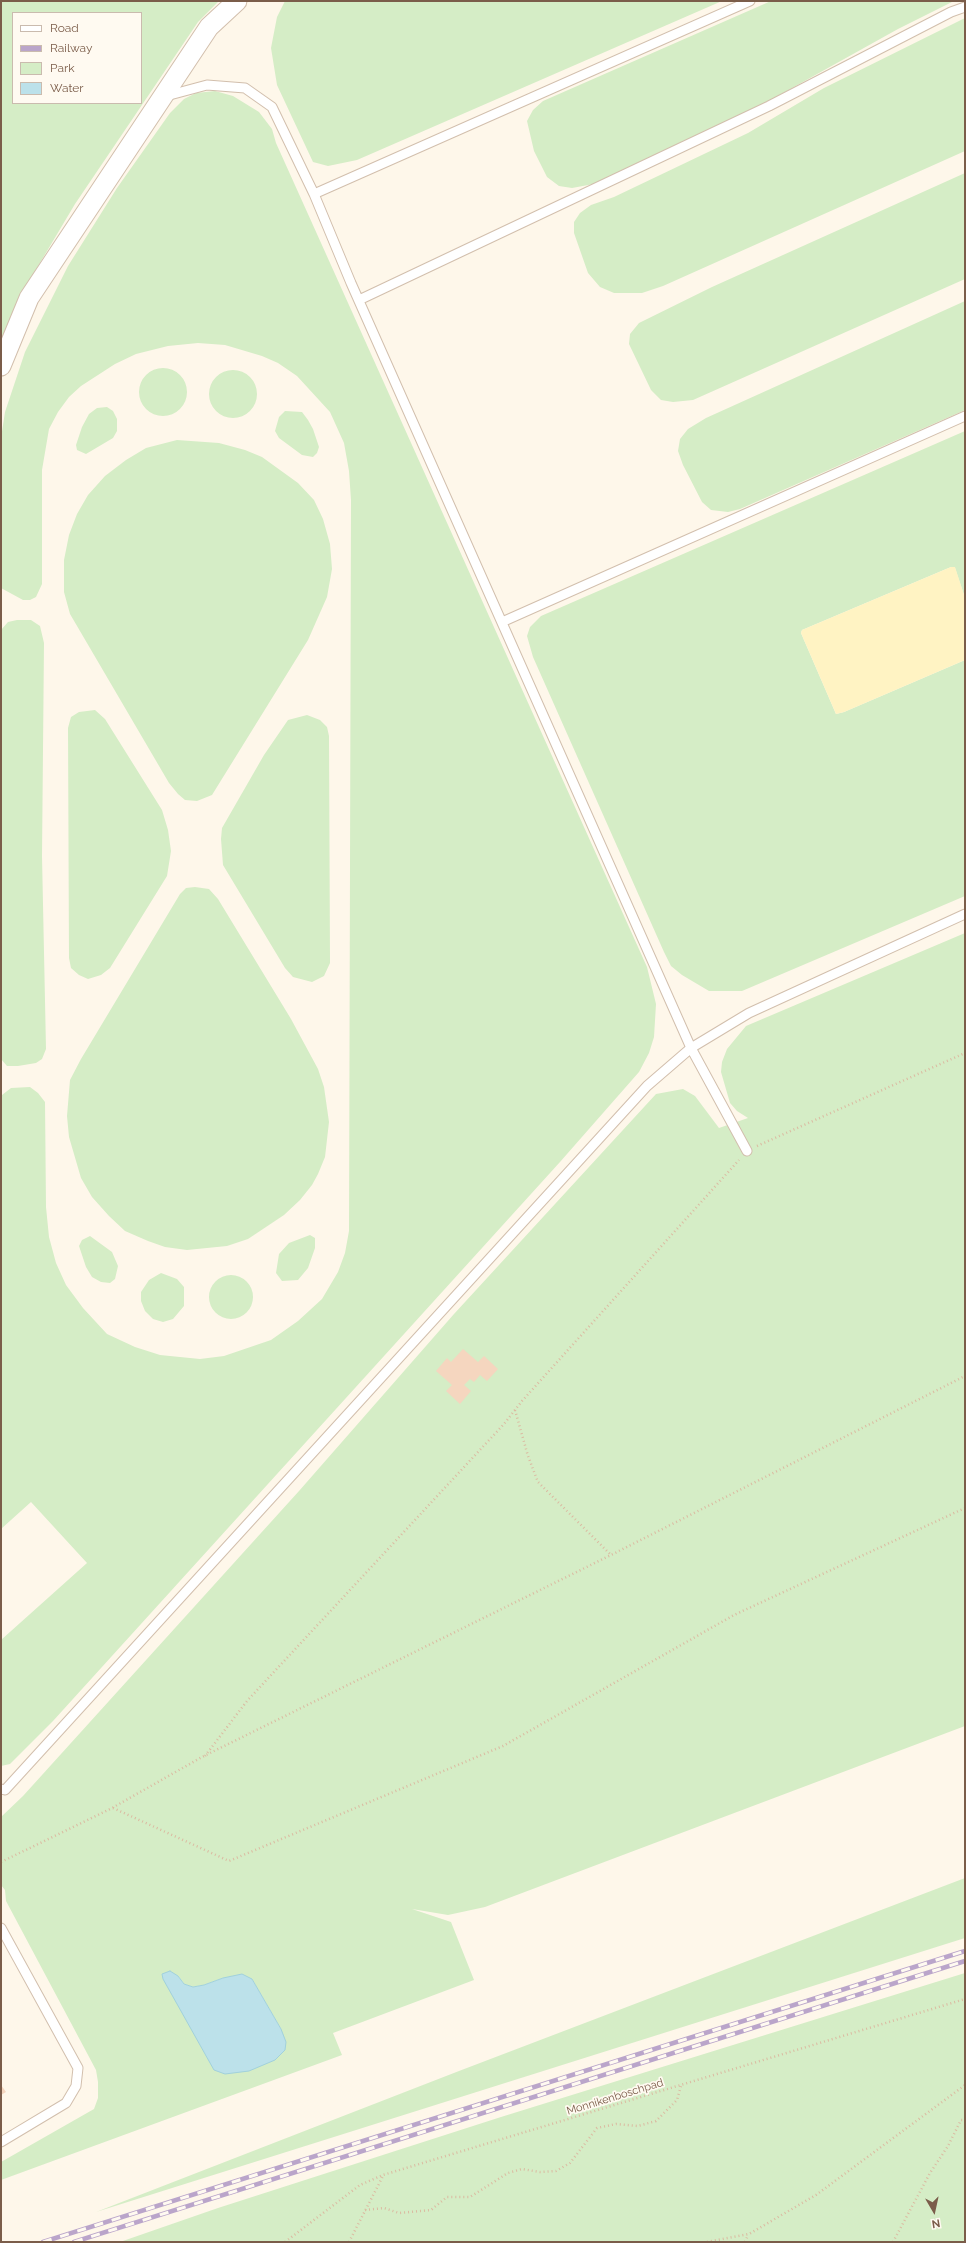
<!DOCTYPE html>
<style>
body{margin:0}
#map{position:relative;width:966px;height:2243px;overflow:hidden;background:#fef7ea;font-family:Raleway,sans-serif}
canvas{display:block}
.frame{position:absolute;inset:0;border:2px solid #7b5d4a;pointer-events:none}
.legend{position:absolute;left:12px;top:12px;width:130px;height:92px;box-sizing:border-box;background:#fffaf1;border:1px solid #cabbae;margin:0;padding:5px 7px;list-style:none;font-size:12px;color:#7b5d4a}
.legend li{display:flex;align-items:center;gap:8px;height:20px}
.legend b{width:20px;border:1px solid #cabbae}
.north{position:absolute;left:914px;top:2191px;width:40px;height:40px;-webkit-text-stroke:3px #fffaf1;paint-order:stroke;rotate:171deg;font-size:11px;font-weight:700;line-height:16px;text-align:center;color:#7b5d4a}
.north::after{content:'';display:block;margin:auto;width:14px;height:18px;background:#7b5d4a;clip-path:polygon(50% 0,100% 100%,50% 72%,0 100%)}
</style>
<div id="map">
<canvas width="966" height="2243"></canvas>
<div class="frame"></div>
<ul class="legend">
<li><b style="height:5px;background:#fff"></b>Road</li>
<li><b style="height:5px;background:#baa5ca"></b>Railway</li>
<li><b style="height:11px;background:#d5edc6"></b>Park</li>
<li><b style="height:11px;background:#bce1ea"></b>Water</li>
</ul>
<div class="north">N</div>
</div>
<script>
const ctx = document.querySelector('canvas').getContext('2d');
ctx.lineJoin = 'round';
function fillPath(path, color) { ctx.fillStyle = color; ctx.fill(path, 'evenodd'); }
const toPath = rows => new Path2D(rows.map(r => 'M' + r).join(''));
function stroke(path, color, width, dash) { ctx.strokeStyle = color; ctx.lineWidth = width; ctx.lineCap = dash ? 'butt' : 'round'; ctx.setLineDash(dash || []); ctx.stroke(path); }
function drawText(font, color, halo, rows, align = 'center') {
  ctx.font = font + ' Raleway,sans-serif'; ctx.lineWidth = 3.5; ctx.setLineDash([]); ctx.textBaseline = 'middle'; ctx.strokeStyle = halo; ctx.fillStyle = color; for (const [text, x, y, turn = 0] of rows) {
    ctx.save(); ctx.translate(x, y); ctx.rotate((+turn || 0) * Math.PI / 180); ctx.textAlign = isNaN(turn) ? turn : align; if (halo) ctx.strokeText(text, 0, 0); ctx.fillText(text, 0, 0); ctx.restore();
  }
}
const green = toPath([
 [1,1,219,1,198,22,75,204,25,288,1,348],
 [13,13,141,13,141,103,13,103],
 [285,1,722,1,357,160,328,166,313,162,277,85,271,48,277,17],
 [771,1,954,1,898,29,749,112,599,183,572,188,559,186,547,177,534,151,527,121,533,110,543,101],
 [965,18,965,151,663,286,642,293,614,293,600,287,588,273,574,233,574,222,580,213,591,205,614,197,748,133,824,88],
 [215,91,233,96,259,112,272,129,276,143,647,967,656,1004,654,1037,649,1053,639,1072,560,1162,53,1721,10,1764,1,1766,1,1640,87,1563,31,1502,1,1529,2,1095,11,1088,30,1087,38,1093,45,1102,46,1207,49,1237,56,1263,66,1285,83,1308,107,1334,135,1347,160,1355,200,1359,224,1356,271,1340,298,1321,322,1299,338,1272,345,1253,349,1231,351,500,349,471,344,443,330,412,297,376,278,363,262,356,225,345,198,343,168,346,136,354,115,364,81,386,69,397,58,412,49,429,42,470,42,584,36,597,30,600,23,600,1,588,1,438,5,412,25,352,68,266,117,188,170,113,184,99,196,93],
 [965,173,965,279,693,400,673,402,661,400,651,390,629,344,630,334,639,323,712,287],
 [965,301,965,410,740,509,728,512,711,510,702,502,683,465,678,451,680,439,688,429,706,418],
 '139 392a24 24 0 1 1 48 0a24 24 0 1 1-48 0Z',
 '209 394a24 24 0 1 1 48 0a24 24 0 1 1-48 0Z',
 [107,407,113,411,117,419,117,431,113,438,86,454,77,450,76,445,82,427,89,414,97,408],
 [285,411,302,412,308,420,313,429,319,447,317,453,313,457,302,455,279,438,275,431,279,417],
 [965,431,965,598,955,568,951,567,802,630,801,633,836,714,844,712,965,660,965,896,742,991,709,991,682,975,671,966,664,952,533,657,527,636,530,627,541,616],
 [177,440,219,443,245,450,262,457,298,483,314,500,323,519,330,544,332,569,327,597,308,640,212,795,197,801,185,800,178,794,169,783,70,614,64,592,64,560,69,535,77,514,88,495,105,476,126,460,146,448],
 [17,620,31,620,40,626,44,643,42,856,46,1049,42,1059,36,1063,18,1066,7,1066,1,1059,1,630,8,622],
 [95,710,105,719,162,810,168,830,171,851,167,876,110,968,101,975,88,979,79,975,71,968,69,958,68,728,71,717,79,712],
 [307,715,320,720,327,727,329,736,330,963,324,976,312,982,293,977,285,968,223,865,221,839,222,828,264,755,288,720],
 [195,887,209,889,218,899,291,1019,318,1069,324,1087,329,1122,325,1157,318,1174,312,1185,300,1200,284,1215,248,1239,227,1246,187,1250,165,1247,148,1241,125,1231,109,1216,92,1197,81,1178,69,1137,67,1116,70,1080,81,1059,180,894,186,888],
 [965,933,965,1726,485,1907,448,1915,412,1909,451,1922,474,1980,333,2033,342,2055,1,2180,1,2162,94,2109,98,2098,98,2082,96,2070,6,1901,5,1890,1,1885,1,1817,23,1796,299,1491,454,1314,656,1094,683,1089,695,1096,719,1128,748,1118,737,1111,730,1103,721,1072,722,1062,727,1049,746,1026],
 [162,1974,178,1976,184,1984,193,1987,204,1985,223,1978,252,1979,281,2029,208,2058],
 [310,1235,315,1238,315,1248,308,1268,298,1280,282,1281,276,1273,279,1254,289,1243],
 [90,1236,112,1252,118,1266,115,1279,110,1283,101,1282,92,1277,86,1267,79,1246,82,1240],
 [161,1273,177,1279,184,1287,184,1306,173,1319,163,1322,153,1319,145,1311,141,1301,141,1292,149,1280],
 '209 1297a22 22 0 1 1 44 0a22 22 0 1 1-44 0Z',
 [965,1878,965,1938,96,2212,459,2071],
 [965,1973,965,2242,120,2242,218,2208,501,2117]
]);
const sand = toPath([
 [951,567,955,567,965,598,965,660,844,712,836,714,801,633,802,630]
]);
const water = toPath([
 [170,1971,178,1976,184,1984,193,1987,204,1985,223,1978,242,1974,252,1979,281,2029,286,2042,285,2050,275,2060,249,2071,225,2074,214,2070,163,1979,162,1974,170,1971]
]);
const building = toPath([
 [463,1349,478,1362,484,1356,498,1369,487,1381,480,1375,474,1382,470,1379,464,1385,471,1391,460,1404,446,1391,452,1385,436,1371,447,1358,451,1362],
 [1,2085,6,2092,1,2095]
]);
const path = toPath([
 [757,1146,965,1053],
 [515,1410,528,1456,538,1482,611,1555],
 [205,1756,247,1701,504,1424,522,1401,739,1160],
 [113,1808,229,1861,503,1746,734,1615,965,1508],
 [1,1862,112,1808,202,1757,611,1555,965,1376],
 [365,2210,384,2208,399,2213,431,2210,447,2197,470,2197,508,2173,522,2169,540,2172,556,2171,570,2163,597,2128,616,2124,638,2126,656,2121,677,2100,681,2086],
 [285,2242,360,2185,383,2175,965,1999],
 [349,2242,383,2176],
 [707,2242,749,2234,816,2195,965,2085],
 [745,2242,748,2235],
 [893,2242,930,2173,948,2146,961,2120,965,2120]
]);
const service = toPath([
 [166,96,207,85,245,88,272,107,314,194,351,283,691,1048,747,1151],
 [314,194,750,1],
 [359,300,769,106,951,12,965,7],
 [502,622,965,416],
 [1,1789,5,1790,647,1086,691,1048,749,1013,965,914],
 [1,1928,78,2068,76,2086,66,2103,1,2142]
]);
const minor = toPath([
 [1,366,29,298,209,27,237,1]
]);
const rail = toPath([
 [43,2242,965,1951],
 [74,2242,965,1961]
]);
const streetNames = [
 ["Monnikenboschpad",615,2097,-17]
];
fillPath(green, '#d5edc6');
fillPath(sand, '#fff3c3');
fillPath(water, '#bce1ea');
stroke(water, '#a1d1dc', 1);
fillPath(building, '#f5d6bf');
stroke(service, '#d2bfad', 11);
stroke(minor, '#d2bfad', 21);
stroke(path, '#dbbaa1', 2.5, [1, 3]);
stroke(service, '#fff', 9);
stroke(minor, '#fff', 19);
stroke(rail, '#baa5ca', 4.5);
stroke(rail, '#fffaf1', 3, [9]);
drawText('11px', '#7b5d4a', '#fffaf1', streetNames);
</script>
